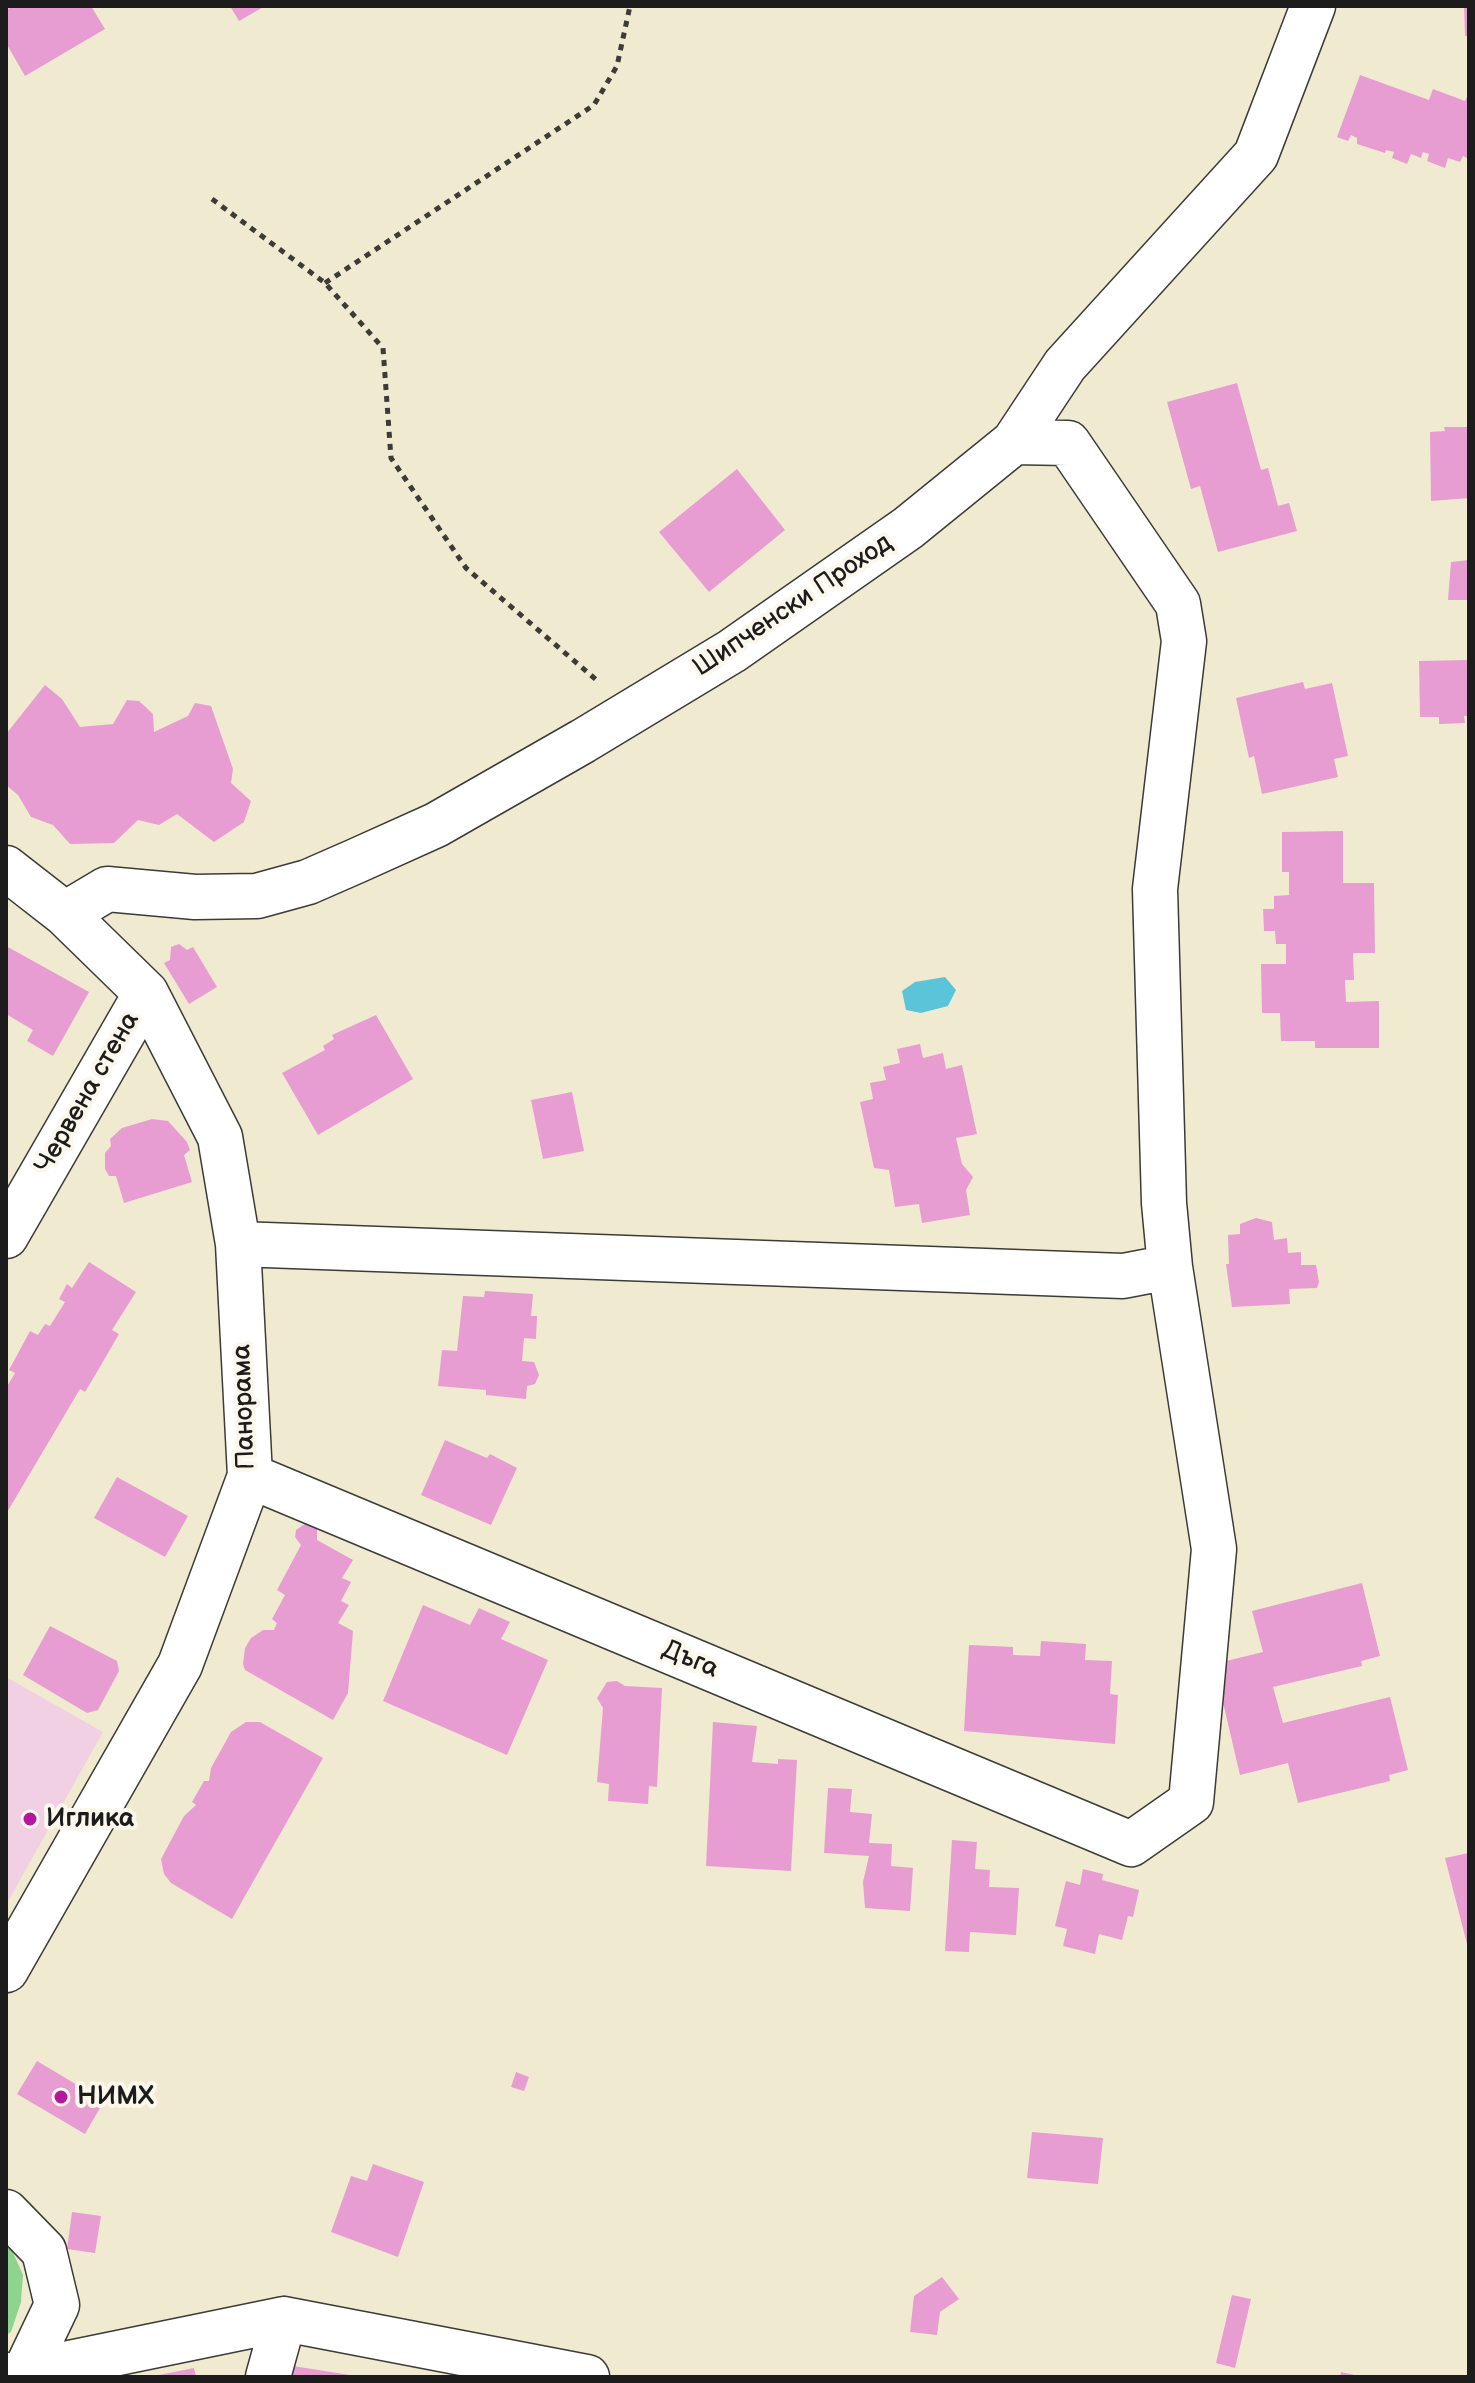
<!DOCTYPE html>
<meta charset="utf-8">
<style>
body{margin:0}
#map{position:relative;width:1475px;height:2383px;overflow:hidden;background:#f0ead1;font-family:"Balsamiq Sans",sans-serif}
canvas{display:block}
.frame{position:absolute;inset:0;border:8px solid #1c1c1c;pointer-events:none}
</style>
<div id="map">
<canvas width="1475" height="2383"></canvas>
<div class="frame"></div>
</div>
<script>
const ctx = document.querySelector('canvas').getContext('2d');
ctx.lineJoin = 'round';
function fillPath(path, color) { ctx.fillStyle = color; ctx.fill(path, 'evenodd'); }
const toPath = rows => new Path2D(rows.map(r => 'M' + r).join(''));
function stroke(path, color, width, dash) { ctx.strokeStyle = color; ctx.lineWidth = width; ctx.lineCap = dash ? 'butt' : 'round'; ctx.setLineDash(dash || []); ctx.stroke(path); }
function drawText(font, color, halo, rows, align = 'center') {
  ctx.font = font + ' "Balsamiq Sans",sans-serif'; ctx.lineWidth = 8; ctx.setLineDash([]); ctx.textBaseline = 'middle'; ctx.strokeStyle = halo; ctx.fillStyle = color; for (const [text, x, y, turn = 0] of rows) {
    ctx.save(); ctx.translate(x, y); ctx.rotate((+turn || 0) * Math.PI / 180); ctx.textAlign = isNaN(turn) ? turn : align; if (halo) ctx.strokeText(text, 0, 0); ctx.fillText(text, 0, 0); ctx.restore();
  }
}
const built = toPath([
 [6,1677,103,1732,6,1905]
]);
const green = toPath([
 [6,2237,23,2275,21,2302,11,2332,6,2335]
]);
const water = toPath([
 [945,977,956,990,948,1006,921,1013,906,1010,902,991,915,982]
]);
const building = toPath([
 [13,6,91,6,105,29,25,76,6,43,6,10],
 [230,6,265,6,239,21],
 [1464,6,1469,6,1469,36,1465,36],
 [1360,75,1429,100,1433,89,1465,101,1469,93,1469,159,1463,156,1460,162,1448,158,1445,168,1427,161,1429,154,1423,152,1421,158,1411,154,1407,164,1392,158,1394,152,1386,150,1385,153,1357,144,1357,138,1351,135,1348,141,1337,137],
 [1237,383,1261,470,1268,468,1278,506,1289,503,1297,531,1218,552,1200,486,1191,489,1167,402],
 [1444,427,1469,427,1469,498,1431,501,1430,432,1445,431],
 [737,469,785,530,709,592,659,532],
 [1469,560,1469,600,1448,600,1451,562],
 [1469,660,1469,716,1464,716,1465,723,1439,724,1439,717,1420,717,1419,661],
 [1303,682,1305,689,1332,683,1348,756,1334,759,1338,777,1262,794,1254,756,1249,758,1236,698],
 [45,685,62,699,80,727,113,724,127,700,139,701,153,714,154,732,188,716,195,703,211,706,233,769,231,783,251,801,244,822,214,842,177,814,159,825,138,820,114,843,70,844,53,825,31,817,18,795,6,785,6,734],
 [1343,831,1343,883,1374,883,1375,953,1353,953,1354,980,1345,980,1346,1002,1379,1001,1379,1048,1315,1048,1315,1041,1281,1041,1280,1013,1262,1013,1261,964,1286,964,1286,944,1276,944,1275,931,1264,931,1263,909,1274,909,1274,896,1289,895,1289,872,1282,872,1282,832],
 [179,944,187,950,193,947,217,987,189,1004,164,963,170,960,171,947],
 [6,946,89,992,53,1056,27,1041,33,1030,6,1014],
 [376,1015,413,1079,318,1135,282,1073,325,1050,323,1046,334,1039,332,1035],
 [920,1044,923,1058,943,1053,946,1069,962,1065,977,1134,956,1138,962,1164,973,1177,966,1190,970,1215,922,1223,919,1204,895,1207,889,1170,874,1168,860,1102,873,1099,870,1083,886,1080,883,1067,900,1063,897,1049],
 [572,1092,584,1151,543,1159,531,1100],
 [152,1119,168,1121,187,1142,190,1150,184,1155,192,1182,124,1203,116,1176,109,1176,105,1169,105,1153,111,1146,110,1139,122,1128],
 [1256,1218,1272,1222,1274,1240,1287,1238,1288,1253,1301,1252,1301,1265,1316,1265,1319,1282,1317,1288,1289,1289,1290,1304,1232,1307,1226,1264,1229,1264,1228,1235,1240,1234,1240,1224],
 [89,1262,136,1292,112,1330,119,1334,97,1372,85,1392,80,1389,6,1514,6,1388,15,1373,9,1370,30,1331,38,1335,45,1324,50,1326,65,1302,59,1299,67,1284,72,1288],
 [485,1291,533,1294,531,1316,537,1316,536,1339,524,1338,522,1361,534,1362,539,1375,535,1384,527,1386,526,1399,486,1395,486,1390,438,1386,442,1350,457,1351,463,1296,484,1297],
 [445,1440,487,1458,490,1454,517,1468,491,1525,421,1495],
 [117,1477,188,1516,165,1557,94,1518],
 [306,1523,317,1528,317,1540,353,1560,342,1578,351,1582,341,1601,349,1605,338,1623,353,1631,348,1693,333,1720,245,1670,243,1664,245,1648,251,1638,263,1630,274,1630,277,1623,272,1619,285,1595,277,1590,301,1545,295,1537,296,1530],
 [1362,1583,1380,1656,1361,1661,1362,1666,1273,1687,1283,1723,1390,1697,1408,1770,1389,1775,1390,1781,1298,1803,1288,1763,1240,1775,1214,1664,1263,1652,1252,1611],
 [423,1605,470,1625,479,1608,510,1622,501,1639,548,1660,507,1755,383,1701],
 [50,1626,117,1661,119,1671,98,1710,87,1713,23,1675],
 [1041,1641,1086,1644,1085,1660,1112,1661,1110,1694,1118,1695,1115,1744,964,1731,969,1645,1013,1647,1013,1655,1040,1656],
 [617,1681,625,1686,662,1688,657,1787,649,1786,648,1804,608,1801,609,1784,597,1782,603,1708,597,1698,607,1682],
 [246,1722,260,1722,323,1758,232,1919,171,1883,164,1874,161,1859,184,1816,196,1805,192,1802,204,1781,209,1781,211,1768,231,1732],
 [713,1722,757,1726,752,1762,778,1764,778,1759,797,1760,791,1871,706,1866],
 [828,1788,852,1789,850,1812,872,1814,869,1843,892,1844,891,1866,913,1868,910,1911,865,1908,863,1882,869,1856,824,1853],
 [952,1840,977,1842,975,1869,990,1870,989,1887,1019,1888,1016,1935,970,1932,969,1952,945,1951],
 [1469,1853,1469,1948,1468,1948,1445,1858],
 [1083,1869,1103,1874,1102,1880,1139,1890,1133,1917,1128,1916,1122,1940,1099,1934,1095,1954,1063,1946,1067,1929,1055,1926,1066,1881,1080,1885],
 [37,2061,104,2101,85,2134,17,2094],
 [516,2072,529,2077,524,2091,511,2087],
 [1032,2132,1103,2138,1098,2184,1027,2178],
 [373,2164,424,2182,398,2257,331,2232,351,2176,367,2181],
 [72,2212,101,2216,95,2253,67,2249],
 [942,2277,959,2299,940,2312,937,2335,910,2332,914,2296],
 [1232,2295,1251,2299,1235,2368,1216,2363],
 [293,2366,350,2375,350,2377,291,2377],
 [194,2368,196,2377,154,2377,154,2376],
 [1341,2372,1359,2376,1359,2377,1340,2377]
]);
const path = toPath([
 [212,199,325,283,383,348,391,458,466,568,600,683],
 [325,283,594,105,617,66,630,6]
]);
const minor = toPath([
 [6,868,65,914,146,993,220,1137,238,1244,250,1476,180,1665,6,1970],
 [65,914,107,889,195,897,257,896,308,882,356,861,436,825,583,741,732,651,908,528,1014,442,1065,365,1256,155,1313,6],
 [6,1236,146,993],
 [238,1244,1123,1276,1170,1267],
 [250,1476,1131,1844,1191,1802,1214,1549,1170,1267,1164,1203,1155,889,1184,641,1178,604,1068,443,1014,442],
 [6,2212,44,2251,57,2305,25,2372],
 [6,2376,284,2319,587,2377],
 [268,2377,284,2319]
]);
const markers = [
 [30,1819,8,"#b5179e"],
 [61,2097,8,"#b5179e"]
];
const streetNames = [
 ["Шипченски Проход",793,606,-34],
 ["Червена стена",88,1093,-60],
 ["Панорама",245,1407,-92],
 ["Дъга",690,1660,23]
];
const poiNames = [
 ["Иглика",46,1819],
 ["НИМХ",77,2097]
];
fillPath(built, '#f1d0e3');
fillPath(green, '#8ed48e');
fillPath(water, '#5cc4d9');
fillPath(building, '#e79dd1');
stroke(minor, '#3c3b37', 47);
stroke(path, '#3c3b37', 5, [6, 6]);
stroke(minor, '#fff', 44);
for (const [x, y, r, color] of markers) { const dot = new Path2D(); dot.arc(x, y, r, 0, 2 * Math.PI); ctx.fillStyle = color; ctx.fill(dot); stroke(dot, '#fbf7ec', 3); }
drawText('26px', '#1c1c1c', '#fbf7ec', streetNames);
drawText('bold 26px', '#1c1c1c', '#fbf7ec', poiNames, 'left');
</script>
